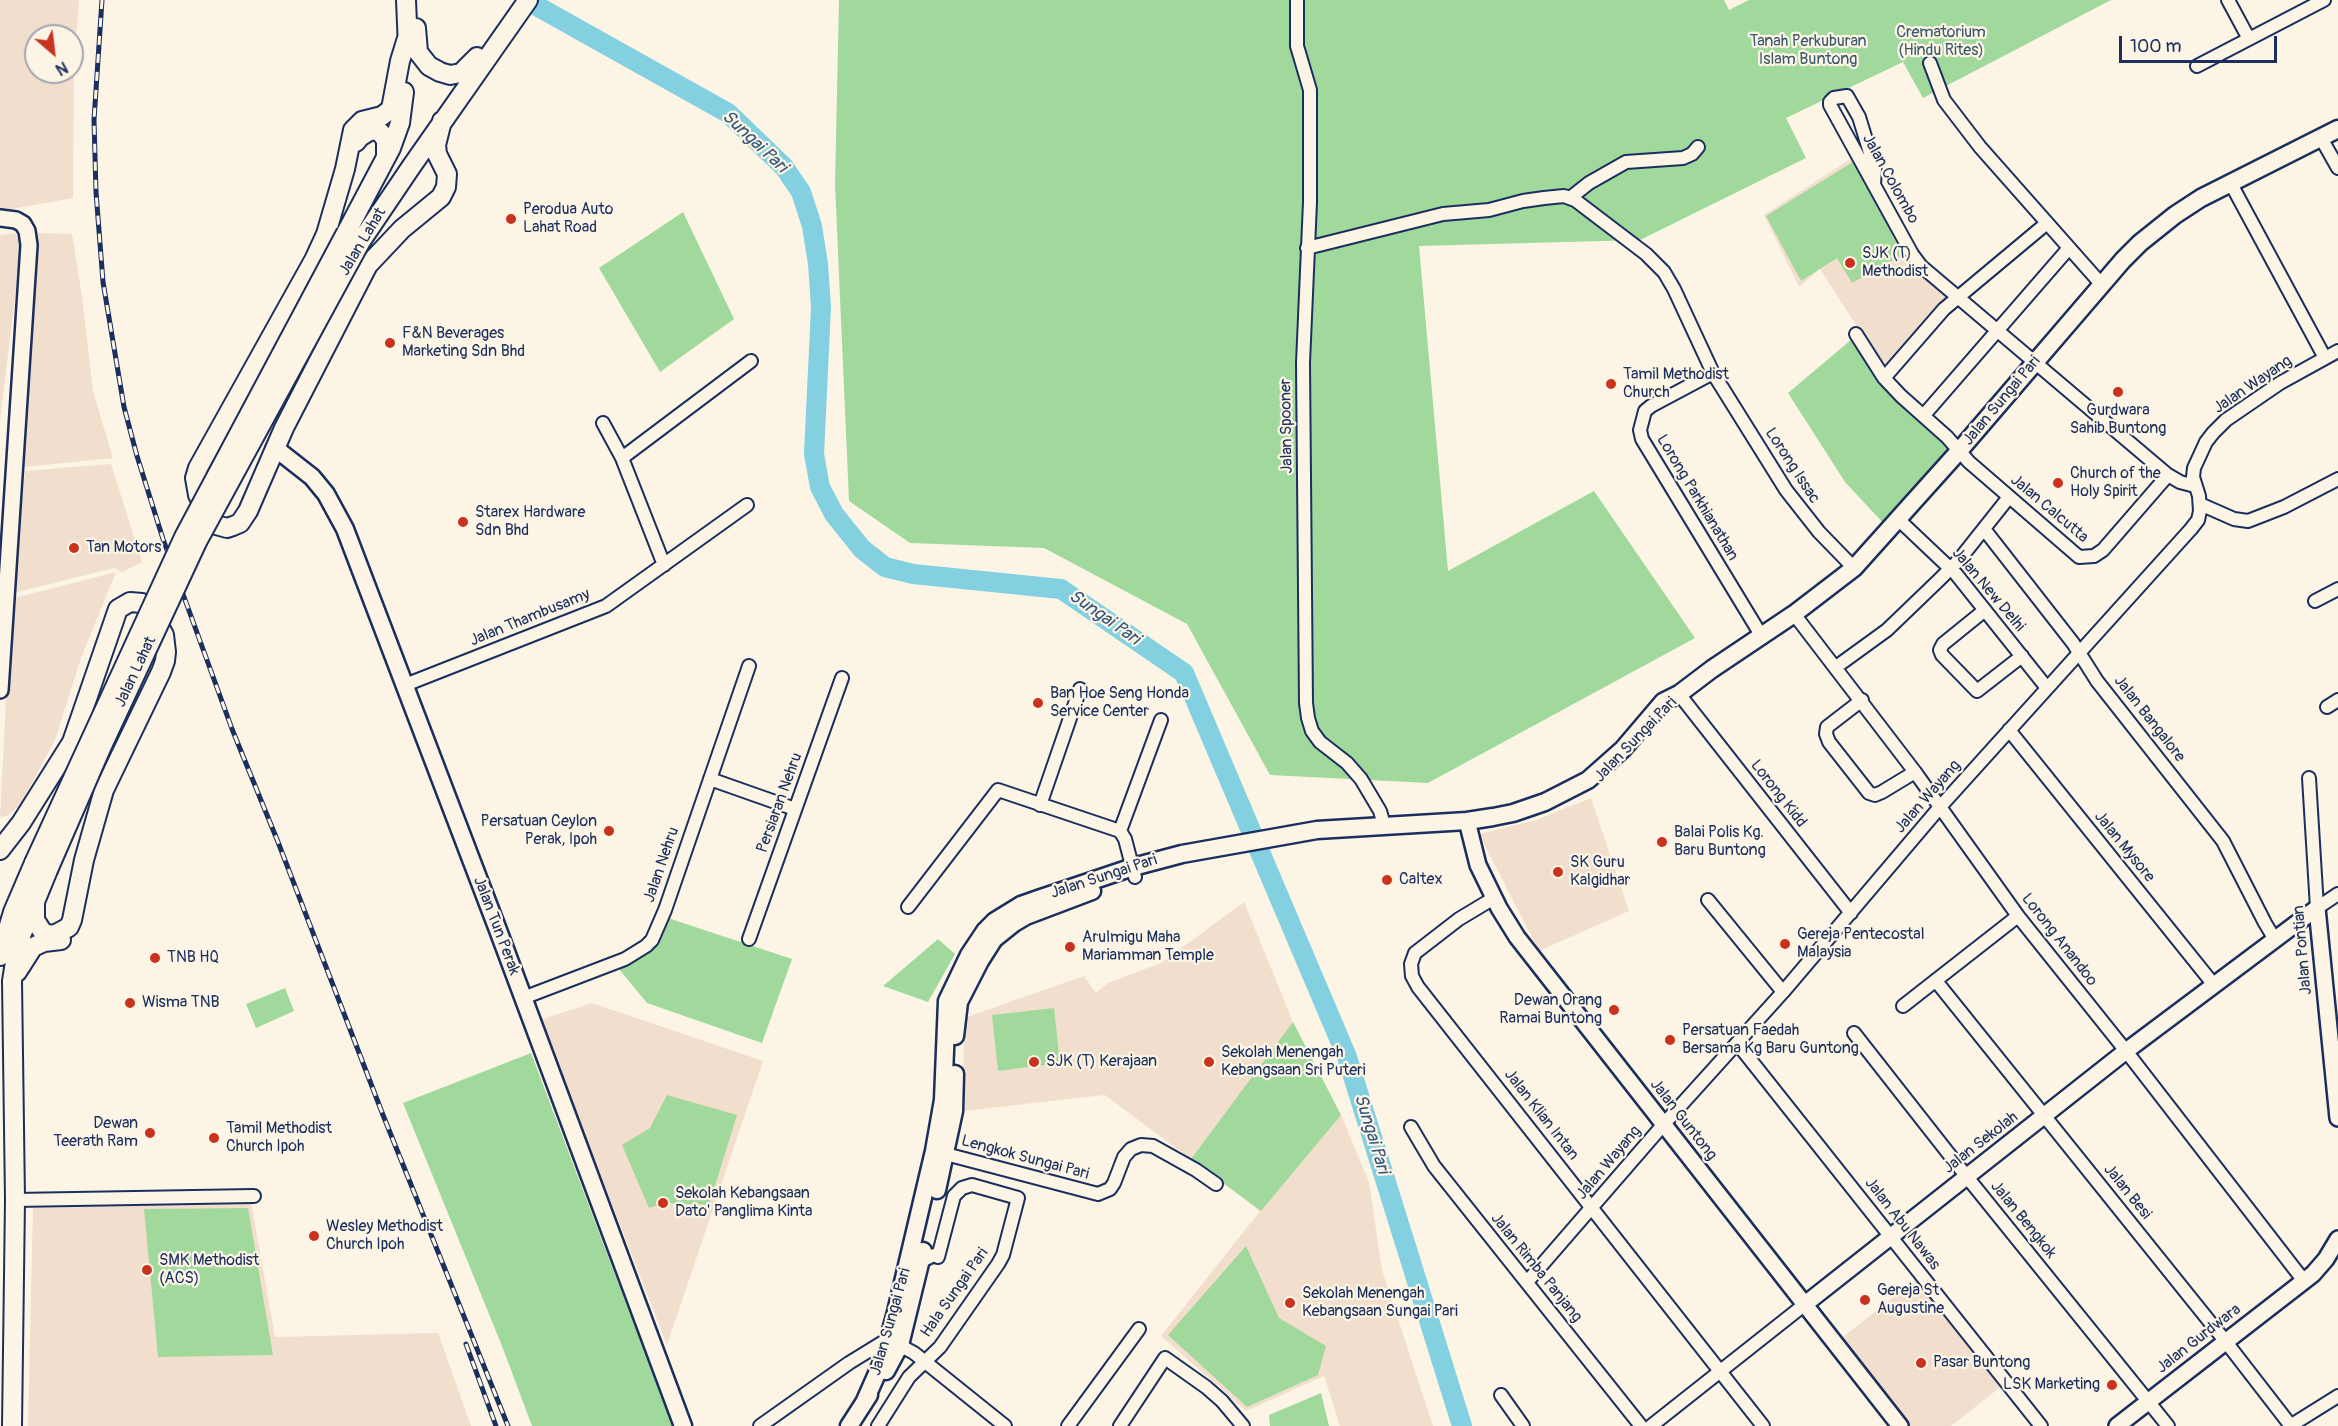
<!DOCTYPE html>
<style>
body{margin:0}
#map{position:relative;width:2338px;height:1426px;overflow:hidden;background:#fcf5e5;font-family:Pangolin,sans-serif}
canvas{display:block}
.north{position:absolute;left:24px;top:24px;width:60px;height:60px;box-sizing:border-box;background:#fcf5e5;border:2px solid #a2a6af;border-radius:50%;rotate:152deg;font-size:16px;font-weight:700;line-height:24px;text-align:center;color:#1b2f5e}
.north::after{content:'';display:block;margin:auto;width:21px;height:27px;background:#c8321e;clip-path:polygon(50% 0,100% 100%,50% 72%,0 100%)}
.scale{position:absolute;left:2119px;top:36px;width:158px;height:27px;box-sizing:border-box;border:3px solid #1b2f5e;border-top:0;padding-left:8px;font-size:18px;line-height:21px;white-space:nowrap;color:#1b2f5e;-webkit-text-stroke:4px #fcf5e5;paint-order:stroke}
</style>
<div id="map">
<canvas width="2338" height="1426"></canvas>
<div class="north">N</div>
<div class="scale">100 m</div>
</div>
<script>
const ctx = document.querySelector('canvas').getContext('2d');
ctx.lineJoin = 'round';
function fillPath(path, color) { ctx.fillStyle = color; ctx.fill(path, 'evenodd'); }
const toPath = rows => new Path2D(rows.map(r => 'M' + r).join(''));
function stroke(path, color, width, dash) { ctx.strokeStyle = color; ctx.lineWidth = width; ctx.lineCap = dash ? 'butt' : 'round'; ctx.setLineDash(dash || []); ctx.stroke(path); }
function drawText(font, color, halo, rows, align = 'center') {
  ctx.font = font + ' Pangolin,sans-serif'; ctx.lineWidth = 4.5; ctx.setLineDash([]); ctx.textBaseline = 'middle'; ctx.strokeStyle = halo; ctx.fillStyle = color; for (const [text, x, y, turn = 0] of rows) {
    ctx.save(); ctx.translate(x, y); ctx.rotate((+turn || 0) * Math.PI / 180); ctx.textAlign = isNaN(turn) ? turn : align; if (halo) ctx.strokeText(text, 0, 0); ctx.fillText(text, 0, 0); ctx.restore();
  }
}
const built = toPath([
 [0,0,79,0,74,61,73,198,0,211],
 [36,36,72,36,72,72,36,72],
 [1855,156,1907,256,1947,297,1885,370,1820,269,1799,287,1764,215],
 [15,233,21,247,0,421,0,235],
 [38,233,72,234,82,297,93,391,113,458,24,467],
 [111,464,142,562,122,572,114,568,13,593,25,471],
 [116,572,81,658,55,740,20,805,7,816,0,817,11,599],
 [1591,798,1629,911,1539,951,1479,834,1536,820],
 [1244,902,1293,1022,1341,1115,1369,1182,1382,1270,1433,1426,1340,1426,1324,1376,1246,1411,1161,1336,1260,1211,1105,1095,963,1111,964,1018,1084,976,1096,993,1108,983,1161,963],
 [592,1003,763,1061,667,1345,540,1020],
 [251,1202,275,1337,438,1333,471,1426,28,1426,33,1208],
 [1919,1277,2003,1385,1951,1426,1907,1426,1838,1341]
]);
const green = toPath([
 [839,0,1724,0,1729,10,1749,0,2111,0,1923,98,1903,62,1786,118,1806,158,1640,240,1419,246,1448,571,1594,491,1695,638,1428,783,1270,775,1187,624,1044,548,910,543,849,501,835,184],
 [1856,160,1902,255,1852,283,1837,258,1801,281,1766,216],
 [683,212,734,319,660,372,599,268],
 [1852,339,1952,450,1885,525,1845,482,1788,393],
 [668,918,792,959,762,1043,647,1003,619,969,644,955,660,941],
 [938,939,955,954,928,1002,883,986],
 [285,988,294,1011,256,1028,246,1004],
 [1054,1008,1060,1063,998,1071,992,1015],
 [1293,1022,1341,1115,1261,1211,1191,1159],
 [531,1053,625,1301,673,1426,532,1426,502,1346,403,1103],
 [667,1095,737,1115,709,1205,666,1203,649,1208,622,1145,650,1128],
 [248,1208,273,1355,158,1357,144,1209],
 [1246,1246,1279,1318,1326,1346,1318,1375,1247,1407,1168,1335],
 [1321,1393,1329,1426,1270,1426,1269,1415]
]);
const river = toPath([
 [526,0,728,113,784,167,801,192,812,226,818,264,821,307,814,454,820,487,834,514,862,549,885,567,913,574,1061,589,1184,673,1347,1057,1462,1426]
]);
const minor = toPath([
 [1297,0,1297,46,1310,90,1310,202,1303,363,1306,703,1308,718,1312,731,1320,742,1347,763,1361,779,1380,811,1384,825],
 [2228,0,2249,39],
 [1930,63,1944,100,1980,147,2102,285],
 [2197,66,2324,0],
 [2321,138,2338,168],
 [2230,182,2325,358],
 [1874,185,1875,169,1859,117,1847,96,1834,98,1830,102,1830,105,1912,254,1921,266,2168,475,2180,482,2195,486],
 [1570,198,1589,183,1626,162,1683,158,1692,154,1698,147],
 [1307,248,1443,214,1489,210,1523,201,1544,198,1564,196,1575,200,1646,254,1664,272,1674,289,1713,373,1786,490,1819,532,1854,568],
 [1856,334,1884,378,1901,396,1947,437,1969,462,2079,557,2094,556,2103,550,2168,475],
 [1713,373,1651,406,1645,411,1640,430,1642,439,1761,635],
 [1884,378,1944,309,2047,223],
 [1924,415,2069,248],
 [603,423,622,458,664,565],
 [622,458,751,361],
 [2200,504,2234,519,2248,521,2284,507,2338,479],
 [1899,520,1956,574,2047,688],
 [1984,529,2073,643,2097,681,2223,841,2265,923,2274,938],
 [2315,601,2338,589],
 [1985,610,1943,644,1940,650,1942,655,1977,691,2022,656],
 [1794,614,1915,772,2018,916,2126,1051,2304,1281],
 [1836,667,1887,630,1940,579,1959,560,2009,497],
 [405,685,606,606,747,505],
 [1679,694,1851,913],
 [1862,700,1827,727,1826,734,1829,742,1869,793,1875,795,1882,792,1915,772],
 [2327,707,2338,700],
 [2009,730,2214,985],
 [2309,778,2317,908,2338,894],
 [710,779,795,809],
 [1040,805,1080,689],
 [1120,831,1161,720],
 [1494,898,1459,919,1415,953,1411,964,1412,976,1418,987,1763,1426],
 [1708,900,1783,992],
 [908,907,998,790,1120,831,1125,839,1135,877],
 [749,939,842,678],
 [1936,981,2226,1342,2291,1426],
 [523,998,625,959,646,946,652,940,665,910,749,666],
 [1903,1006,2018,916],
 [1854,1033,1967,1177,2168,1426],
 [1737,1043,2041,1426],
 [1411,1127,1434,1166,1641,1426],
 [938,1152,1098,1194,1110,1189,1114,1183,1124,1157,1131,1149,1141,1145,1153,1146,1196,1170,1216,1184],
 [15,1200,254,1196],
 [1527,1282,1663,1125,1783,992,1940,807,2191,529,2198,520,2200,511,2199,496,2193,477,2194,468,2206,442,2213,433,2226,420,2280,383,2338,351],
 [1501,1395,1523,1426],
 [760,1426,849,1363,888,1339,914,1353,1005,1426],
 [878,1426,909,1377,940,1347,998,1264,1003,1255,1018,1198,972,1185,962,1188,954,1196,938,1257,934,1255,920,1262],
 [1068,1426,1139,1329],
 [1120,1426,1165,1358,1206,1387,1222,1401,1243,1426],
 [1651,1426,1804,1305],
 [2290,1426,2338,1396]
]);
const tertiary = toPath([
 [0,218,16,220,23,224,27,231,29,245,0,690],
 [1467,821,1478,865,1499,908,1517,937,1900,1426],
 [2317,908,2338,1118],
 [1804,1305,2126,1051,2317,908],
 [2117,1426,2313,1274,2326,1259,2338,1239]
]);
const secondary = toPath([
 [275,448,312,477,326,494,345,529,498,930,683,1426],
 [955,1036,959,1002,980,961,994,939,1014,923,1026,916,1092,891],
 [937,1190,954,1111,955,1074],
 [886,1371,900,1345,923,1251],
 [864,1403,883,1360,896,1312,934,1151,943,1100,947,1001,969,955,985,931,995,921,1021,905,1038,899,1133,867,1182,854,1317,830,1467,821,1493,817,1513,813,1545,802,1588,780,1623,749,1663,702,1679,694,1712,669,1794,614,1854,568,1959,451,2123,260,2140,243,2175,215,2201,198,2338,129],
 [849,1426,869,1395]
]);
const primary = toPath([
 [406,0,408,47],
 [416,28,418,52,429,66,440,72,450,75,461,73,477,57],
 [408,35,400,61,391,109,382,116,362,121,353,130,345,169,326,234,314,260,198,468,195,478,198,495,212,522,216,525,227,528,233,526,240,523,248,511,284,428,368,265,402,229,441,197,446,187,447,174,437,154,436,145,442,121],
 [356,142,360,137,371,130,380,132,386,140,386,157],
 [346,233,391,148,400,123,404,92],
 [361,241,411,167,528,0],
 [0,850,21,823,72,742,118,609,130,602,142,603,151,611,164,635,166,652,165,661,161,672,104,790,84,860,72,920,69,927,56,934,48,935,42,931,35,920,35,899],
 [0,956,13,912,34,863],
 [17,972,33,947,44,942,61,940],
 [12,1426,15,1200,12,981,18,943,48,870]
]);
const rail = toPath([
 [102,0,94,120,96,192,103,282,124,407,137,456,163,539,232,729,278,842,383,1115,508,1426],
 [466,1344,496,1426]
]);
const primaryBridge = toPath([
 [34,863,184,537,346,233],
 [48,870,102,746,197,542,361,241]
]);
const markers = [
 [511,219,6,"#c8321e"],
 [1850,263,6,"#c8321e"],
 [390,343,6,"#c8321e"],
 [1611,384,6,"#c8321e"],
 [2118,392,6,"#c8321e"],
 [2058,483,6,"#c8321e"],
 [463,522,6,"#c8321e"],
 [74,548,6,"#c8321e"],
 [1038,703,6,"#c8321e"],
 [609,831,6,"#c8321e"],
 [1662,842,6,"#c8321e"],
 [1558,872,6,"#c8321e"],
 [1387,880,6,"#c8321e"],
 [1785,944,6,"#c8321e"],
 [1070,947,6,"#c8321e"],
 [155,958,6,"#c8321e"],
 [130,1003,6,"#c8321e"],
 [1614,1010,6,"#c8321e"],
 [1670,1040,6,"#c8321e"],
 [1034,1062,6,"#c8321e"],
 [1209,1062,6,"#c8321e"],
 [150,1133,6,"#c8321e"],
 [214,1138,6,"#c8321e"],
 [663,1203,6,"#c8321e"],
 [314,1236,6,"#c8321e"],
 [147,1270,6,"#c8321e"],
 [1865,1300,6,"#c8321e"],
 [1290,1303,6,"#c8321e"],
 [1921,1363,6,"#c8321e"],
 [2112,1385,6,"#c8321e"]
];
const parkNames = [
 ["Crematorium",1941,33],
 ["(Hindu Rites)",1941,51],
 ["Tanah Perkuburan",1808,42],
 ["Islam Buntong",1808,60]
];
const streetNames = [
 ["Jalan Colombo",1890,179,61],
 ["Jalan Lahat",363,242,-59],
 ["Jalan Wayang",2253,385,-34],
 ["Jalan Sungai Pari",2002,401,-50],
 ["Jalan Spooner",1287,426,-91],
 ["Lorong Issac",1792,466,57],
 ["Lorong Parkhianathan",1697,498,59],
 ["Jalan Calcutta",2049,509,40],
 ["Jalan New Delhi",1988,590,50],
 ["Jalan Thambusamy",530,618,-22],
 ["Jalan Lahat",136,672,-65],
 ["Jalan Bangalore",2149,719,52],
 ["Jalan Sungai Pari",1636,740,-46],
 ["Lorong Kidd",1778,794,52],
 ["Jalan Wayang",1928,797,-49],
 ["Persiaran Nehru",780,803,-70],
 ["Jalan Mysore",2124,847,51],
 ["Jalan Nehru",662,865,-71],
 ["Jalan Sungai Pari",1104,877,-18],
 ["Jalan Tun Perak",496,926,69],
 ["Lorong Anandoo",2059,940,52],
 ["Jalan Pontian",2303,950,-95],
 ["Jalan Klian Intan",1541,1115,52],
 ["Jalan Guntong",1683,1120,52],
 ["Jalan Sekolah",1981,1143,-38],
 ["Lengkok Sungai Pari",1025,1158,15],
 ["Jalan Wayang",1609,1163,-50],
 ["Jalan Besi",2127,1192,51],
 ["Jalan Bengkok",2023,1220,51],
 ["Jalan Abu Nawas",1902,1224,52],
 ["Jalan Rimba Panjang",1536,1268,51],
 ["Hala Sungai Pari",955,1293,-55],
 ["Jalan Sungai Pari",891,1322,-74],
 ["Jalan Gurdwara",2199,1339,-38]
];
const poiNames = [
 ["Perodua Auto",523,210],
 ["Lahat Road",523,228],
 ["SJK (T)",1862,254],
 ["Methodist",1862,272],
 ["F&N Beverages",402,334],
 ["Marketing Sdn Bhd",402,352],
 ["Tamil Methodist",1623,375],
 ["Church",1623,393],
 ["Gurdwara",2118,411,"center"],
 ["Sahib Buntong",2118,429,"center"],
 ["Church of the",2070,474],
 ["Holy Spirit",2070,492],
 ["Starex Hardware",475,513],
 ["Sdn Bhd",475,531],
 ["Tan Motors",86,548],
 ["Ban Hoe Seng Honda",1050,694],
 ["Service Center",1050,712],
 ["Persatuan Ceylon",597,822,"right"],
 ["Perak, Ipoh",597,840,"right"],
 ["Balai Polis Kg.",1674,833],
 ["Baru Buntong",1674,851],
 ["SK Guru",1570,863],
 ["Kalgidhar",1570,881],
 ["Caltex",1399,880],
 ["Gereja Pentecostal",1797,935],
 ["Malaysia",1797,953],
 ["Arulmigu Maha",1082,938],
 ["Mariamman Temple",1082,956],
 ["TNB HQ",167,958],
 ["Dewan Orang",1602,1001,"right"],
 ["Ramai Buntong",1602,1019,"right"],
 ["Wisma TNB",142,1003],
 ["Persatuan Faedah",1682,1031],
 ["Bersama Kg Baru Guntong",1682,1049],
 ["Sekolah Menengah",1221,1053],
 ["Kebangsaan Sri Puteri",1221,1071],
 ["SJK (T) Kerajaan",1046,1062],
 ["Dewan",138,1124,"right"],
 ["Teerath Ram",138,1142,"right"],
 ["Tamil Methodist",226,1129],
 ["Church Ipoh",226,1147],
 ["Sekolah Kebangsaan",675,1194],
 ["Dato' Panglima Kinta",675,1212],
 ["Wesley Methodist",326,1227],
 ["Church Ipoh",326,1245],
 ["SMK Methodist",159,1261],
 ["(ACS)",159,1279],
 ["Gereja St",1877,1291],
 ["Augustine",1877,1309],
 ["Sekolah Menengah",1302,1294],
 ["Kebangsaan Sungai Pari",1302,1312],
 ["Pasar Buntong",1933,1363],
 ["LSK Marketing",2100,1385,"right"]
];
const waterNames = [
 ["Sungai Pari",754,142,43],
 ["Sungai Pari",1104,618,35],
 ["Sungai Pari",1371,1134,73]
];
fillPath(built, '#f2decc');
fillPath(green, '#a1d99d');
stroke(river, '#82d0e0', 20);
stroke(minor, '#1b2f5e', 16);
stroke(tertiary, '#1b2f5e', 20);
stroke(secondary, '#1b2f5e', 21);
stroke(primary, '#1b2f5e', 22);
stroke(minor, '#fcf5e5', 12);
stroke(tertiary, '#fcf5e5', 15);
stroke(secondary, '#fcf5e5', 16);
stroke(primary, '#fcf5e5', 18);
stroke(rail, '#1b2f5e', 5);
stroke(rail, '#fcf5e5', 3, [9]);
stroke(primaryBridge, '#1b2f5e', 22, []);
stroke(primaryBridge, '#fcf5e5', 18);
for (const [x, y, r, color] of markers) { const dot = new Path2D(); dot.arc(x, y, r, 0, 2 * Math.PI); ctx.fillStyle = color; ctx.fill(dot); stroke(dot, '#fcf5e5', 2); }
drawText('16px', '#3c5a6e', '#fcf5e5', parkNames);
drawText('16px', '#1b2f5e', '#fcf5e5', streetNames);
drawText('16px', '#1b2f5e', '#fcf5e5', poiNames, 'left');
drawText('italic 18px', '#35577e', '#fcf5e5', waterNames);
</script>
